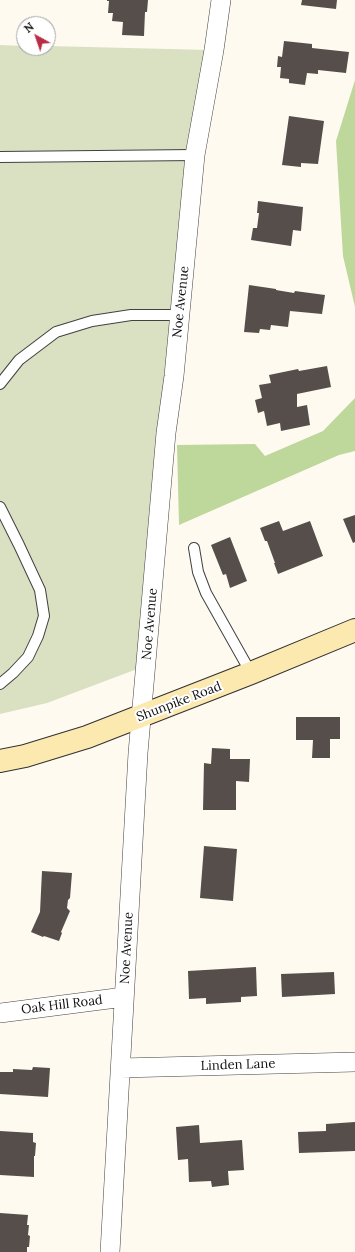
<!DOCTYPE html>
<style>
body{margin:0}
#map{position:relative;width:355px;height:1252px;overflow:hidden;background:#fefaf0;font-family:Lora,serif}
canvas{display:block}
.north{position:absolute;left:16px;top:16px;width:40px;height:40px;box-sizing:border-box;background:#fff;border:1px solid #9f9f9f;border-radius:50%;rotate:320deg;font-size:11px;font-weight:700;line-height:16px;text-align:center;color:#0e0e0e}
.north::after{content:'';display:block;margin:auto;width:14px;height:18px;background:#b82d45;clip-path:polygon(50% 0,100% 100%,50% 72%,0 100%)}
</style>
<div id="map">
<canvas width="355" height="1252"></canvas>
<div class="north">N</div>
</div>
<script>
const ctx = document.querySelector('canvas').getContext('2d');
ctx.lineJoin = 'round';
function fillPath(path, color) { ctx.fillStyle = color; ctx.fill(path, 'evenodd'); }
const toPath = rows => new Path2D(rows.map(r => 'M' + r).join(''));
function stroke(path, color, width, dash) { ctx.strokeStyle = color; ctx.lineWidth = width; ctx.lineCap = dash ? 'butt' : 'round'; ctx.setLineDash(dash || []); ctx.stroke(path); }
function drawText(font, color, halo, rows, align = 'center') {
  ctx.font = font + ' Lora,serif'; ctx.lineWidth = 4; ctx.setLineDash([]); ctx.textBaseline = 'middle'; ctx.strokeStyle = halo; ctx.fillStyle = color; for (const [text, x, y, turn = 0] of rows) {
    ctx.save(); ctx.translate(x, y); ctx.rotate((+turn || 0) * Math.PI / 180); ctx.textAlign = isNaN(turn) ? turn : align; if (halo) ctx.strokeText(text, 0, 0); ctx.fillText(text, 0, 0); ctx.restore();
  }
}
const forest = toPath([
 [355,80,355,307,343,256,336,141],
 [355,398,355,451,339,455,179,525,177,445,255,444,265,456,323,431]
]);
const cemetery = toPath([
 [0,45,24,46,24,48,48,48,48,46,209,50,145,666,47,703,0,714]
]);
const building = toPath([
 [107,0,148,0,147,12,145,12,144,36,122,35,123,22,112,21,113,13,108,13,109,1,107,1],
 [302,0,337,0,336,9,301,5],
 [284,41,312,44,312,48,349,52,346,73,318,70,318,74,307,73,305,85,289,83,289,79,280,78,281,67,277,67,278,56,282,57],
 [289,116,324,121,318,164,301,163,301,167,282,165],
 [258,201,303,207,301,231,293,230,291,246,251,240,253,228,257,228,259,213,257,213],
 [249,285,276,289,276,290,294,293,295,291,325,295,322,314,290,311,288,327,271,325,270,330,260,329,259,333,244,332],
 [327,366,331,387,297,394,297,407,307,405,310,425,281,431,280,423,267,426,264,411,258,413,255,400,262,398,259,385,271,383,269,375,298,369,299,371],
 [355,515,355,542,353,543,343,519],
 [279,521,283,531,310,521,323,556,278,574,274,563,275,563,267,541,265,541,260,528],
 [230,537,247,581,230,588,226,574,223,575,211,545],
 [296,717,340,717,340,739,330,739,330,758,312,758,313,740,296,740],
 [212,748,230,749,230,759,250,759,249,782,236,781,236,810,203,810,204,763,211,764],
 [204,846,237,849,233,901,200,898],
 [42,871,72,873,70,898,68,900,67,908,70,911,61,932,62,933,59,941,44,936,43,937,31,932,40,912],
 [256,967,257,996,241,997,241,1002,206,1004,206,998,189,999,188,971],
 [334,972,335,994,282,997,281,974],
 [33,1067,50,1068,48,1097,0,1094,0,1072,13,1072,13,1069,32,1070],
 [355,1122,355,1151,299,1153,298,1132,326,1131,326,1124],
 [199,1125,200,1143,242,1140,244,1170,228,1171,229,1185,212,1187,211,1181,189,1182,188,1159,178,1160,176,1127],
 [0,1131,33,1133,33,1142,36,1143,35,1156,34,1156,34,1177,0,1175],
 [0,1213,28,1215,27,1225,29,1225,28,1235,30,1236,29,1247,27,1247,27,1252,0,1252]
]);
const service = toPath([
 [0,157,195,155],
 [0,384,19,360,56,332,92,321,131,315,180,315],
 [0,507,19,545,40,590,44,616,38,636,28,657,13,673,0,684],
 [194,548,198,572,206,593,251,673]
]);
const minor = toPath([
 [0,1013,124,997],
 [121,1068,355,1062],
 [110,1252,138,753,166,433,174,376,195,155,214,50,221,0]
]);
const secondary = toPath([
 [0,761,25,756,87,737,251,673,355,630]
]);
const streetNames = [
 ["Noe Avenue",181,302,-84],
 ["Noe Avenue",150,624,-85],
 ["Shunpike Road",179,702,-21],
 ["Noe Avenue",127,948,-87],
 ["Oak Hill Road",62,1005,-7],
 ["Linden Lane",238,1065,-2]
];
fillPath(forest, '#bed79b');
fillPath(cemetery, '#dae0c2');
fillPath(building, '#564e4b');
stroke(service, '#414141', 12);
stroke(minor, '#414141', 20);
stroke(secondary, '#303030', 24);
stroke(service, '#fff', 10);
stroke(minor, '#fff', 19);
stroke(secondary, '#fbe9af', 22);
drawText('13px', '#0e0e0e', '#fff', streetNames);
</script>
